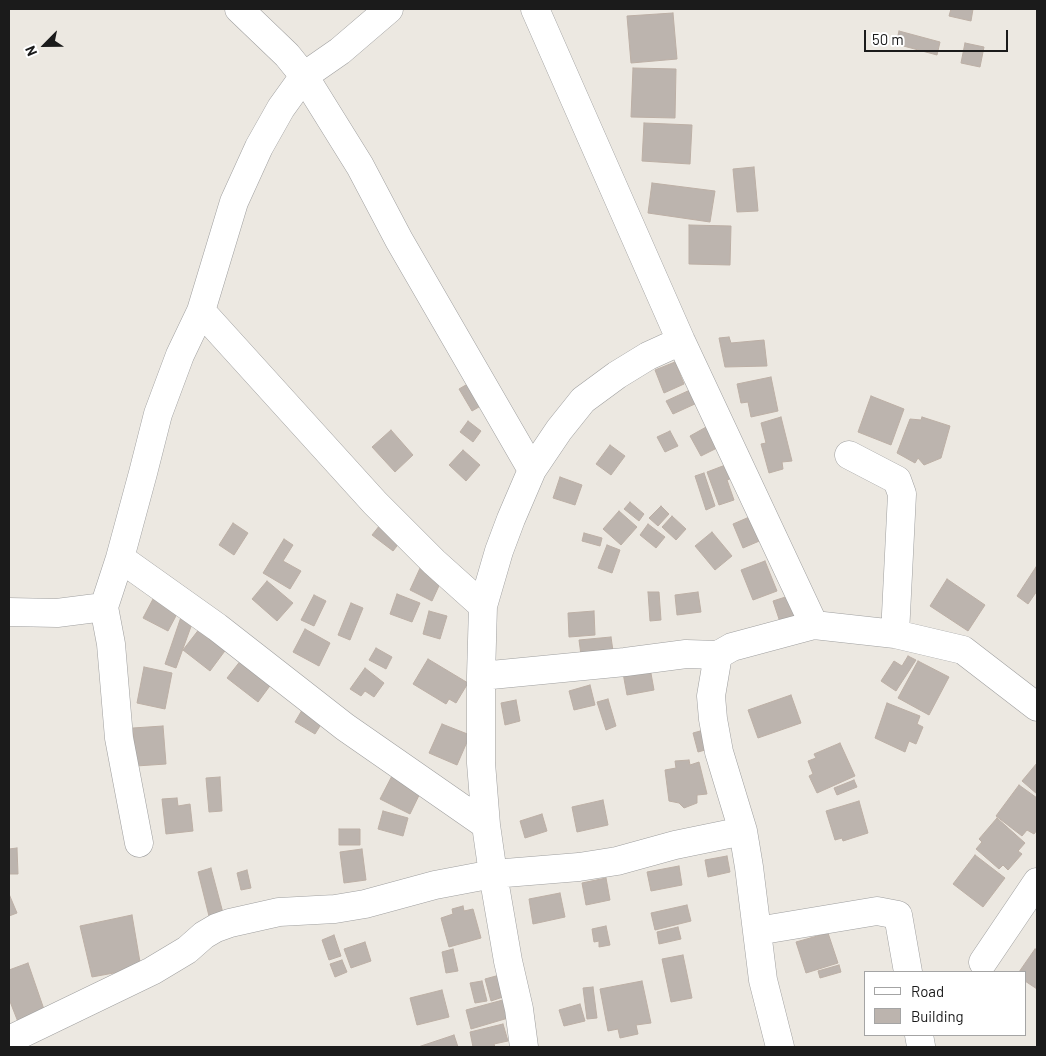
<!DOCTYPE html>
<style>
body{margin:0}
#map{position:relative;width:1046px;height:1056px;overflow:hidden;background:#ece8e1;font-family:Barlow,sans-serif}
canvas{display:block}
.frame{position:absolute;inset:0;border:10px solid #1b1b1b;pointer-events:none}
.legend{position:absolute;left:864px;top:971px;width:162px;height:65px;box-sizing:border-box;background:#fff;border:1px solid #a4a4a4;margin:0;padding:6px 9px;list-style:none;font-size:15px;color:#1b1b1b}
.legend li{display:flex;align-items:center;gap:10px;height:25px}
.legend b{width:25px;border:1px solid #a4a4a4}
.north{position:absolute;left:20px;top:20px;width:50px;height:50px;-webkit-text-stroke:4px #fff;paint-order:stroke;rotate:247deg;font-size:14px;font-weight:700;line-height:20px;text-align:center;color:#1b1b1b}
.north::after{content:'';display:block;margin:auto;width:18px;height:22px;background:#1b1b1b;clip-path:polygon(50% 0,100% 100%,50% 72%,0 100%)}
.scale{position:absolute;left:864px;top:30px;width:144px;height:22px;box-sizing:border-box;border:2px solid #1b1b1b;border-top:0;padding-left:6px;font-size:15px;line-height:18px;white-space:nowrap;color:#1b1b1b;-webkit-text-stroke:4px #fff;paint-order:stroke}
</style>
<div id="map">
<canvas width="1046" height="1056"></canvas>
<div class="frame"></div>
<ul class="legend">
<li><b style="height:6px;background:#fff"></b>Road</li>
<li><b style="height:14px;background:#bcb4ae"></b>Building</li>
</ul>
<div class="north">N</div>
<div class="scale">50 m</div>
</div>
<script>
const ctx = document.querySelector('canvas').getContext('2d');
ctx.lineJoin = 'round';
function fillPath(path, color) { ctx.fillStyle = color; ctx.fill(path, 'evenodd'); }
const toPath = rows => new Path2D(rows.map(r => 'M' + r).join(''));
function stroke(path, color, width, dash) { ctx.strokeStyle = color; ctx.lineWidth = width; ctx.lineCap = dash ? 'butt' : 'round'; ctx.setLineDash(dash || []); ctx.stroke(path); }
const building = toPath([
 [951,9,973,9,971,21,949,16,951,9],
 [673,13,677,59,631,63,627,16,673,13],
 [899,31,940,42,937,55,896,44,899,31],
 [965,43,984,47,980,67,961,63,965,43],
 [633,68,676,69,675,118,631,117,633,68],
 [644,123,692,125,690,164,642,161,644,123],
 [754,167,758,211,737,212,733,169,754,167],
 [652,183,715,191,710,222,648,213,652,183],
 [689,225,731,226,730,265,689,264,689,225],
 [729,337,731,343,764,340,767,366,725,367,719,338,729,337],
 [675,362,684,384,664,393,655,370,675,362],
 [771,377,778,411,751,417,748,402,741,403,737,384,771,377],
 [471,382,484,404,472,411,459,389,471,382],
 [690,390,697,403,673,414,666,401,690,390],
 [871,396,904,409,891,445,858,432,871,396],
 [781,417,792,461,782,462,783,469,769,473,761,444,766,443,761,423,781,417],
 [922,417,950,426,941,458,924,465,918,458,915,463,897,453,910,419,921,420,922,417],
 [468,421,481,431,473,442,460,432,468,421],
 [708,426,719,447,701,456,690,436,708,426],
 [391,430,413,455,395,472,372,447,391,430],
 [670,431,678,446,665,452,657,437,670,431],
 [610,445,625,456,611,475,596,464,610,445],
 [463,450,480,465,466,481,449,465,463,450],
 [728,464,732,478,727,480,734,500,719,505,707,472,728,464],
 [704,473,715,506,706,510,695,476,704,473],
 [560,477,582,485,575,505,553,498,560,477],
 [630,502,644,514,639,521,624,509,630,502],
 [661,506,669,514,658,526,649,518,661,506],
 [619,511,637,527,621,545,603,529,619,511],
 [754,515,764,539,743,548,733,524,754,515],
 [672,516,686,529,676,540,662,527,672,516],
 [384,520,404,537,393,551,372,535,384,520],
 [233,523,248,533,234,555,219,545,233,523],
 [648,524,665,537,656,548,640,535,648,524],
 [712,532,732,556,715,570,695,546,712,532],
 [584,533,602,538,600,546,582,541,584,533],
 [284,539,293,545,283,561,301,571,290,589,263,573,284,539],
 [607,545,620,550,612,573,598,568,607,545],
 [765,561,777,591,753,600,741,570,765,561],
 [421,566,443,577,432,601,410,590,421,566],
 [1036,567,1037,591,1028,604,1017,596,1036,567],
 [947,579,985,605,968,631,930,606,947,579],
 [267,581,293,603,277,621,252,599,267,581],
 [648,592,659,592,661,620,650,621,648,592],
 [698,592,701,612,677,615,675,595,698,592],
 [798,593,805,613,780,622,773,601,798,593],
 [397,594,420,603,412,622,390,614,397,594],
 [314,595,326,601,314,626,301,620,314,595],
 [153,599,178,612,168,631,143,618,153,599],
 [351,603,363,608,350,640,338,635,351,603],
 [429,611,447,616,440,639,423,634,429,611],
 [594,611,595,635,569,637,568,613,594,611],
 [181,617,193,621,176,668,165,664,181,617],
 [200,628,230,644,210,671,183,650,200,628],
 [305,629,330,643,319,666,293,652,305,629],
 [611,637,613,651,581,655,579,640,611,637],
 [376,648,392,657,386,669,369,660,376,648],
 [245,655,272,683,258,702,227,678,245,655],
 [908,656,916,660,896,691,881,681,894,661,902,666,908,656],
 [428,659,468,683,456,703,449,699,446,704,413,684,428,659],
 [918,661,949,677,929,715,898,698,918,661],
 [144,667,172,673,165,709,137,703,144,667],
 [365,668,384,683,374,697,365,691,361,696,350,689,365,668],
 [650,668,654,690,627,695,623,673,650,668],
 [590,685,595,705,574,710,569,691,590,685],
 [791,695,801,723,758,738,748,710,791,695],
 [608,699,616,726,606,730,597,702,608,699],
 [516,700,520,721,505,725,501,703,516,700],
 [887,703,920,716,917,724,923,727,916,744,909,741,905,752,875,738,887,703],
 [305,705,325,718,315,734,295,722,305,705],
 [442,724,470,735,457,765,429,753,442,724],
 [163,726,166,764,136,766,133,728,163,726],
 [711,728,716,747,698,752,693,733,711,728],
 [840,743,855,776,817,793,809,776,813,774,808,761,816,758,814,754,840,743],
 [689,760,690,765,699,762,707,794,697,795,697,803,684,808,679,803,669,801,665,770,676,768,675,761,689,760],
 [1037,763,1037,794,1022,781,1037,763],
 [394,772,423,787,410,814,380,799,394,772],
 [220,777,222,811,209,812,206,778,220,777],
 [854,780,857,787,837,795,834,788,854,780],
 [1019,785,1037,798,1037,830,1034,834,1027,830,1022,836,996,816,1019,785],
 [177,798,178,806,190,804,193,831,166,834,162,799,177,798],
 [603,800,608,825,577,832,572,807,603,800],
 [859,801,868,833,843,841,842,838,835,840,826,811,859,801],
 [383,811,408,818,403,836,378,829,383,811],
 [542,814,547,831,525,838,520,821,542,814],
 [997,818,1025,843,1018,851,1022,854,1008,870,1003,865,999,869,976,849,982,842,979,839,997,818],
 [339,829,360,829,360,845,339,845,339,829],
 [17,848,18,874,9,874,9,849,17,848],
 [362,849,366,880,344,883,340,852,362,849],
 [975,855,1005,878,983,907,953,884,975,855],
 [727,856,730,872,708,877,705,860,727,856],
 [679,866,682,885,651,891,647,872,679,866],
 [211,868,223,913,209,916,198,872,211,868],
 [247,870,251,888,241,890,237,873,247,870],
 [606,878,610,900,586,905,582,883,606,878],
 [560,893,565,917,533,924,529,899,560,893],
 [9,894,17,913,9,916,9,894],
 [687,905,691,921,655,930,651,913,687,905],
 [463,906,464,911,473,909,481,938,449,947,441,918,453,914,452,909,463,906],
 [132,915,141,968,92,977,80,926,132,915],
 [606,926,610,945,599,947,599,941,594,942,592,929,606,926],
 [678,927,681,939,659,944,657,932,678,927],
 [828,933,838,963,806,973,796,942,828,933],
 [334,935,341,956,329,960,322,940,334,935],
 [365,942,371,961,351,968,344,949,365,942],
 [453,949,458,971,446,973,442,952,453,949],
 [1035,949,1037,950,1037,989,1025,981,1025,972,1019,972,1035,949],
 [683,955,692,998,671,1002,662,959,683,955],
 [342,960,347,972,335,977,330,964,342,960],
 [28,963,48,1021,20,1027,9,999,9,970,28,963],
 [839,965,841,972,820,978,818,971,839,965],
 [507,973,512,994,491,1001,485,979,507,973],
 [482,981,487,1001,475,1003,470,983,482,981],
 [642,981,651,1023,636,1025,638,1034,620,1038,618,1029,608,1031,600,989,642,981],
 [593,987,597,1018,587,1019,583,988,593,987],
 [442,990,449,1017,417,1025,410,998,442,990],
 [510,998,515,1016,471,1029,466,1010,510,998],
 [580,1004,585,1021,564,1026,559,1010,580,1004],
 [503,1024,508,1041,494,1044,495,1047,473,1047,470,1032,503,1024],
 [454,1035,458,1047,418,1047,454,1035]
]);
const minor = toPath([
 [239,9,287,55,304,76,360,166,399,240,532,470],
 [389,9,340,51,304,76,281,108,259,147,234,202,201,311,180,355,158,414,143,473,120,558,217,627,345,727,486,825],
 [535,9,681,341,814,625,895,634,963,650,1037,707],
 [201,311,375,503,434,562,483,606],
 [849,455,897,480,902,494,895,634],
 [104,607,111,644,119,738,139,843],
 [9,612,57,613,104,607,120,558],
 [718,655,711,696,713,719,719,752,743,831,749,867,763,980,780,1047],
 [481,676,625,662,686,654,718,655,732,647,814,625],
 [757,931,877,911,898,915,908,972],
 [983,962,1037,882],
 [919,1035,921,1046],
 [9,1040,152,971,187,950,204,935,216,928,230,923,279,912,335,909,365,904,435,885,493,874,579,867,617,861,675,845,743,831],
 [524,1047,519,1009,508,961,493,874,486,825,481,763,481,676,483,606,499,551,511,519,532,470,559,430,583,400,617,375,648,356,681,341]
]);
fillPath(building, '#bcb4ae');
stroke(building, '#bcafa5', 1);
stroke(minor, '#9f9f9f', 29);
stroke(minor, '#fff', 28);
</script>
